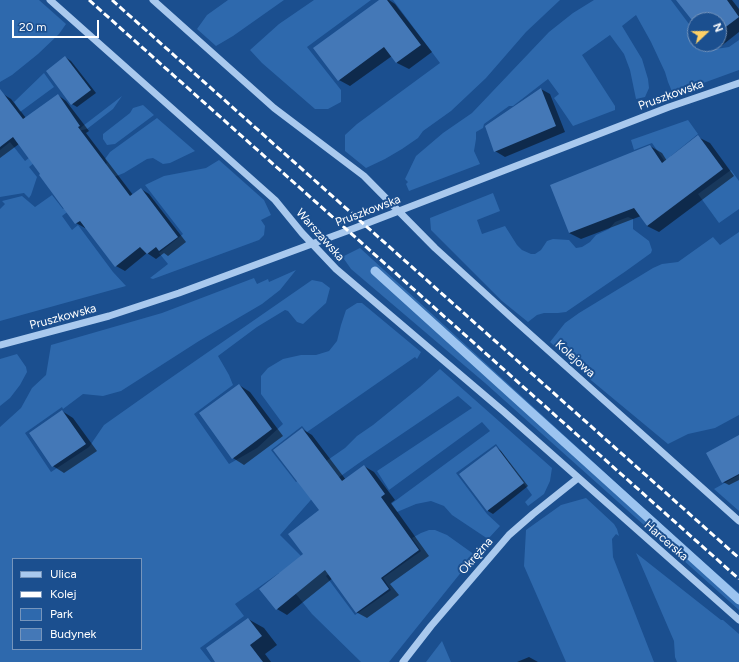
<!DOCTYPE html>
<meta charset="utf-8">
<style>
body{margin:0}
#map{position:relative;width:739px;height:662px;overflow:hidden;background:#1b4f8f;font-family:Figtree,sans-serif}
canvas{display:block}
.legend{position:absolute;left:12px;top:558px;width:130px;height:92px;box-sizing:border-box;background:#1b4f8f;border:1px solid #7695bc;margin:0;padding:5px 7px;list-style:none;font-size:12px;color:#fff}
.legend li{display:flex;align-items:center;gap:8px;height:20px}
.legend b{width:20px;border:1px solid #7695bc}
.north{position:absolute;left:687px;top:12px;width:40px;height:40px;box-sizing:border-box;background:#1b4f8f;border:1px solid #7695bc;border-radius:50%;rotate:68deg;font-size:11px;font-weight:700;line-height:16px;text-align:center;color:#fff}
.north::after{content:'';display:block;margin:auto;width:14px;height:18px;background:#ffd166;clip-path:polygon(50% 0,100% 100%,50% 72%,0 100%)}
.scale{position:absolute;left:12px;top:20px;width:87px;height:18px;box-sizing:border-box;border:2px solid #fff;border-top:0;padding-left:5px;font-size:12px;line-height:14px;white-space:nowrap;color:#fff;-webkit-text-stroke:3px #1b4f8f;paint-order:stroke}
</style>
<div id="map">
<canvas width="739" height="662"></canvas>
<ul class="legend">
<li><b style="height:5px;background:#a9c9ee"></b>Ulica</li>
<li><b style="height:5px;background:#fff"></b>Kolej</li>
<li><b style="height:11px;background:#2e69ad"></b>Park</li>
<li><b style="height:11px;background:#4478b7"></b>Budynek</li>
</ul>
<div class="north">N</div>
<div class="scale">20 m</div>
</div>
<script>
const ctx = document.querySelector('canvas').getContext('2d');
ctx.lineJoin = 'round';
function fillPath(path, color) { ctx.fillStyle = color; ctx.fill(path, 'evenodd'); }
const toPath = rows => new Path2D(rows.map(r => 'M' + r).join(''));
function stroke(path, color, width, dash) { ctx.strokeStyle = color; ctx.lineWidth = width; ctx.lineCap = dash ? 'butt' : 'round'; ctx.setLineDash(dash || []); ctx.stroke(path); }
function drawText(font, color, halo, rows, align = 'center') {
  ctx.font = font + ' Figtree,sans-serif'; ctx.lineWidth = 4; ctx.setLineDash([]); ctx.textBaseline = 'middle'; ctx.strokeStyle = halo; ctx.fillStyle = color; for (const [text, x, y, turn = 0] of rows) {
    ctx.save(); ctx.translate(x, y); ctx.rotate((+turn || 0) * Math.PI / 180); ctx.textAlign = isNaN(turn) ? turn : align; if (halo) ctx.strokeText(text, 0, 0); ctx.fillText(text, 0, 0); ctx.restore();
  }
}
const green = toPath([
 [0,0,39,0,66,24,59,34,38,54,12,75,0,82],
 [228,0,284,0,233,36,216,46,197,29,207,15],
 [314,0,371,0,307,47,341,90,341,102,328,109,315,109,262,63,250,50,279,24],
 [393,0,560,0,526,32,486,78,451,111,423,131,418,138,402,149,385,159,366,168,345,151,345,135,357,124,440,63],
 [594,0,671,0,695,32,695,44,704,44,707,48,716,49,729,47,739,40,739,70,673,94,668,82,665,72,651,42,636,15,622,26,642,59,648,79,649,88,645,97,636,99,630,70,624,54,610,35,582,55,615,106,615,110,573,126,554,98,559,94,548,79,513,106,509,106,484,124,483,128,476,132,476,139,474,151,480,164,409,191,406,184,408,182,405,179,416,156,443,133,472,113,549,32,573,13],
 [44,73,54,87,20,112,14,102],
 [122,96,113,109,87,129,78,131,62,142],
 [143,105,154,115,115,144,107,145,103,139,103,134,130,113,133,108],
 [157,118,195,151,170,163,163,164,153,158,147,159,124,173,114,177,62,216,72,230,78,225,113,272,126,286,0,321,0,209,5,204,2,201,22,196,35,207,52,195,63,209,98,184,91,175,107,163,105,159,110,152],
 [688,120,698,134,671,156,685,191,652,143,634,150,631,140],
 [10,142,25,161,34,154,38,160,29,167,37,177,31,195,29,198,24,193,0,197,0,150],
 [219,160,264,200,271,215,261,220,265,226,264,235,259,240,153,279,150,278,168,264,159,253,183,234,145,185,164,176,206,168],
 [731,170,739,181,739,209,719,223,698,194],
 [493,193,500,211,477,220,482,234,505,226,517,245,522,250,531,254,535,254,541,250,547,241,553,239,569,240,576,248,582,247,590,242,596,235,609,229,615,222,628,217,633,219,633,229,649,241,652,250,651,253,626,271,566,312,558,313,544,313,537,315,528,322,502,301,431,230,430,218],
 [739,232,739,415,715,428,688,434,668,444,592,381,550,342,565,323,579,313,653,268,662,264,678,262,713,237,720,245],
 [360,248,686,547,739,593,739,610,485,383,351,269,344,259,344,256],
 [296,270,280,290,262,304,199,341,121,391,103,396,83,394,63,409,62,407,25,433,51,472,89,447,104,425,162,384,312,280,322,282,330,288,326,303,303,324,297,322,288,311,285,310,257,327,218,356,229,375,233,385,194,414,229,464,257,448,283,424,261,394,261,376,268,368,283,359,301,355,316,355,329,351,337,341,341,325,346,310,357,303,362,303,421,352,417,359,415,357,307,432,302,426,271,450,296,482,345,448,357,436,373,425,420,387,440,369,552,468,550,481,544,494,528,506,525,502,532,495,496,444,456,473,487,514,500,526,488,539,452,515,444,506,431,501,416,504,397,512,391,504,490,431,482,422,389,490,377,471,472,408,458,396,359,463,317,493,280,535,301,556,393,514,400,523,326,576,355,615,391,590,383,578,421,551,412,538,421,533,429,530,435,530,447,535,475,555,389,662,361,662,312,614,279,573,235,604,244,616,200,648,211,662,0,662,0,427,21,408,32,388,46,375,51,345,162,313,254,278,257,284,268,279,269,282],
 [13,559,141,559,141,649,13,649],
 [17,354,26,367,27,372,20,385,10,398,0,406,0,359],
 [739,475,739,511,714,489],
 [586,498,614,524,617,529,619,536,616,534,612,539,613,557,654,662,566,662,524,566,526,530,561,505],
 [636,553,721,620,723,620,739,634,739,662,677,662,675,657,674,641],
 [442,641,451,662,426,662]
]);
const shadow = toPath([
 [380,0,389,0,395,4,432,52,409,69,397,63,392,56,350,86,339,80],
 [678,0,732,0,739,9,739,32,720,47,715,44,719,44,719,20,695,20,695,23],
 [65,57,71,61,96,93,77,107,72,104],
 [541,89,550,94,565,132,505,157,495,151],
 [3,94,11,99,26,118,58,95,66,101,89,131,86,133,133,195,141,189,149,194,186,242,168,256,164,253,156,259,147,253,125,271,116,266,86,227,85,228,76,223,19,144,0,158,0,96],
 [698,137,710,143,734,176,659,232,647,226,641,216,581,239,569,233,650,146,662,153,667,161],
 [239,385,250,392,283,436,244,465,233,458],
 [62,411,73,418,97,451,64,473,53,466,30,433],
 [302,429,312,435,346,480,364,466,374,472,395,500,391,503,429,556,390,584,399,595,367,618,356,612,333,578,287,615,277,609,305,554,321,510],
 [739,441,739,480,729,485,723,482],
 [496,447,501,451,528,486,493,514,488,511],
 [248,619,264,628,277,645,265,654,271,662,217,662],
 [529,657,538,662,517,662]
]);
const stream = toPath([
 [375,271,739,600]
]);
const building = toPath([
 [379,0,387,0,421,45,396,63,384,47,338,81,313,48],
 [676,0,727,0,739,17,719,32,719,20,695,20,695,24],
 [65,56,91,90,71,105,46,71],
 [541,88,556,126,494,152,485,126],
 [0,89,23,119,58,94,80,126,78,127,130,196,141,188,178,237,159,251,156,247,147,254,140,247,115,267,80,221,75,224,39,175,40,174,13,137,0,147],
 [698,135,723,169,647,226,634,208,569,233,550,185,650,145,662,163],
 [239,384,272,429,232,459,199,413],
 [62,410,86,444,52,467,29,433],
 [302,428,342,481,364,465,385,494,381,497,419,550,381,578,389,589,356,613,325,570,276,610,259,589,303,554,288,534,319,510,273,450],
 [739,435,739,474,722,483,706,453],
 [496,446,524,483,487,511,459,474],
 [248,618,262,636,250,645,263,662,215,662,206,648]
]);
const minor = toPath([
 [50,0,275,200,302,233,336,269,503,411,739,620],
 [153,0,274,108,364,176,435,248,512,318,739,521],
 [0,345,109,316,179,293,347,231,669,107,739,83],
 [403,662,431,626,509,535,533,514,578,478]
]);
const rail = toPath([
 [89,0,739,579],
 [112,0,739,558]
]);
const streetNames = [
 ["Pruszkowska",671,95,-20],
 ["Pruszkowska",368,211,-21],
 ["Warszawska",320,235,48],
 ["Pruszkowska",63,317,-15],
 ["Kolejowa",575,359,42],
 ["Harcerska",666,541,41],
 ["Okrężna",476,556,-49]
];
fillPath(green, '#2e69ad');
fillPath(shadow, '#0007');
stroke(stream, '#9cc4f0', 9);
fillPath(building, '#4478b7');
stroke(minor, '#a9c9ee', 7);
stroke(rail, '#fff', 3, [7, 3]);
drawText('12px', '#fff', '#1b4f8f', streetNames);
</script>
